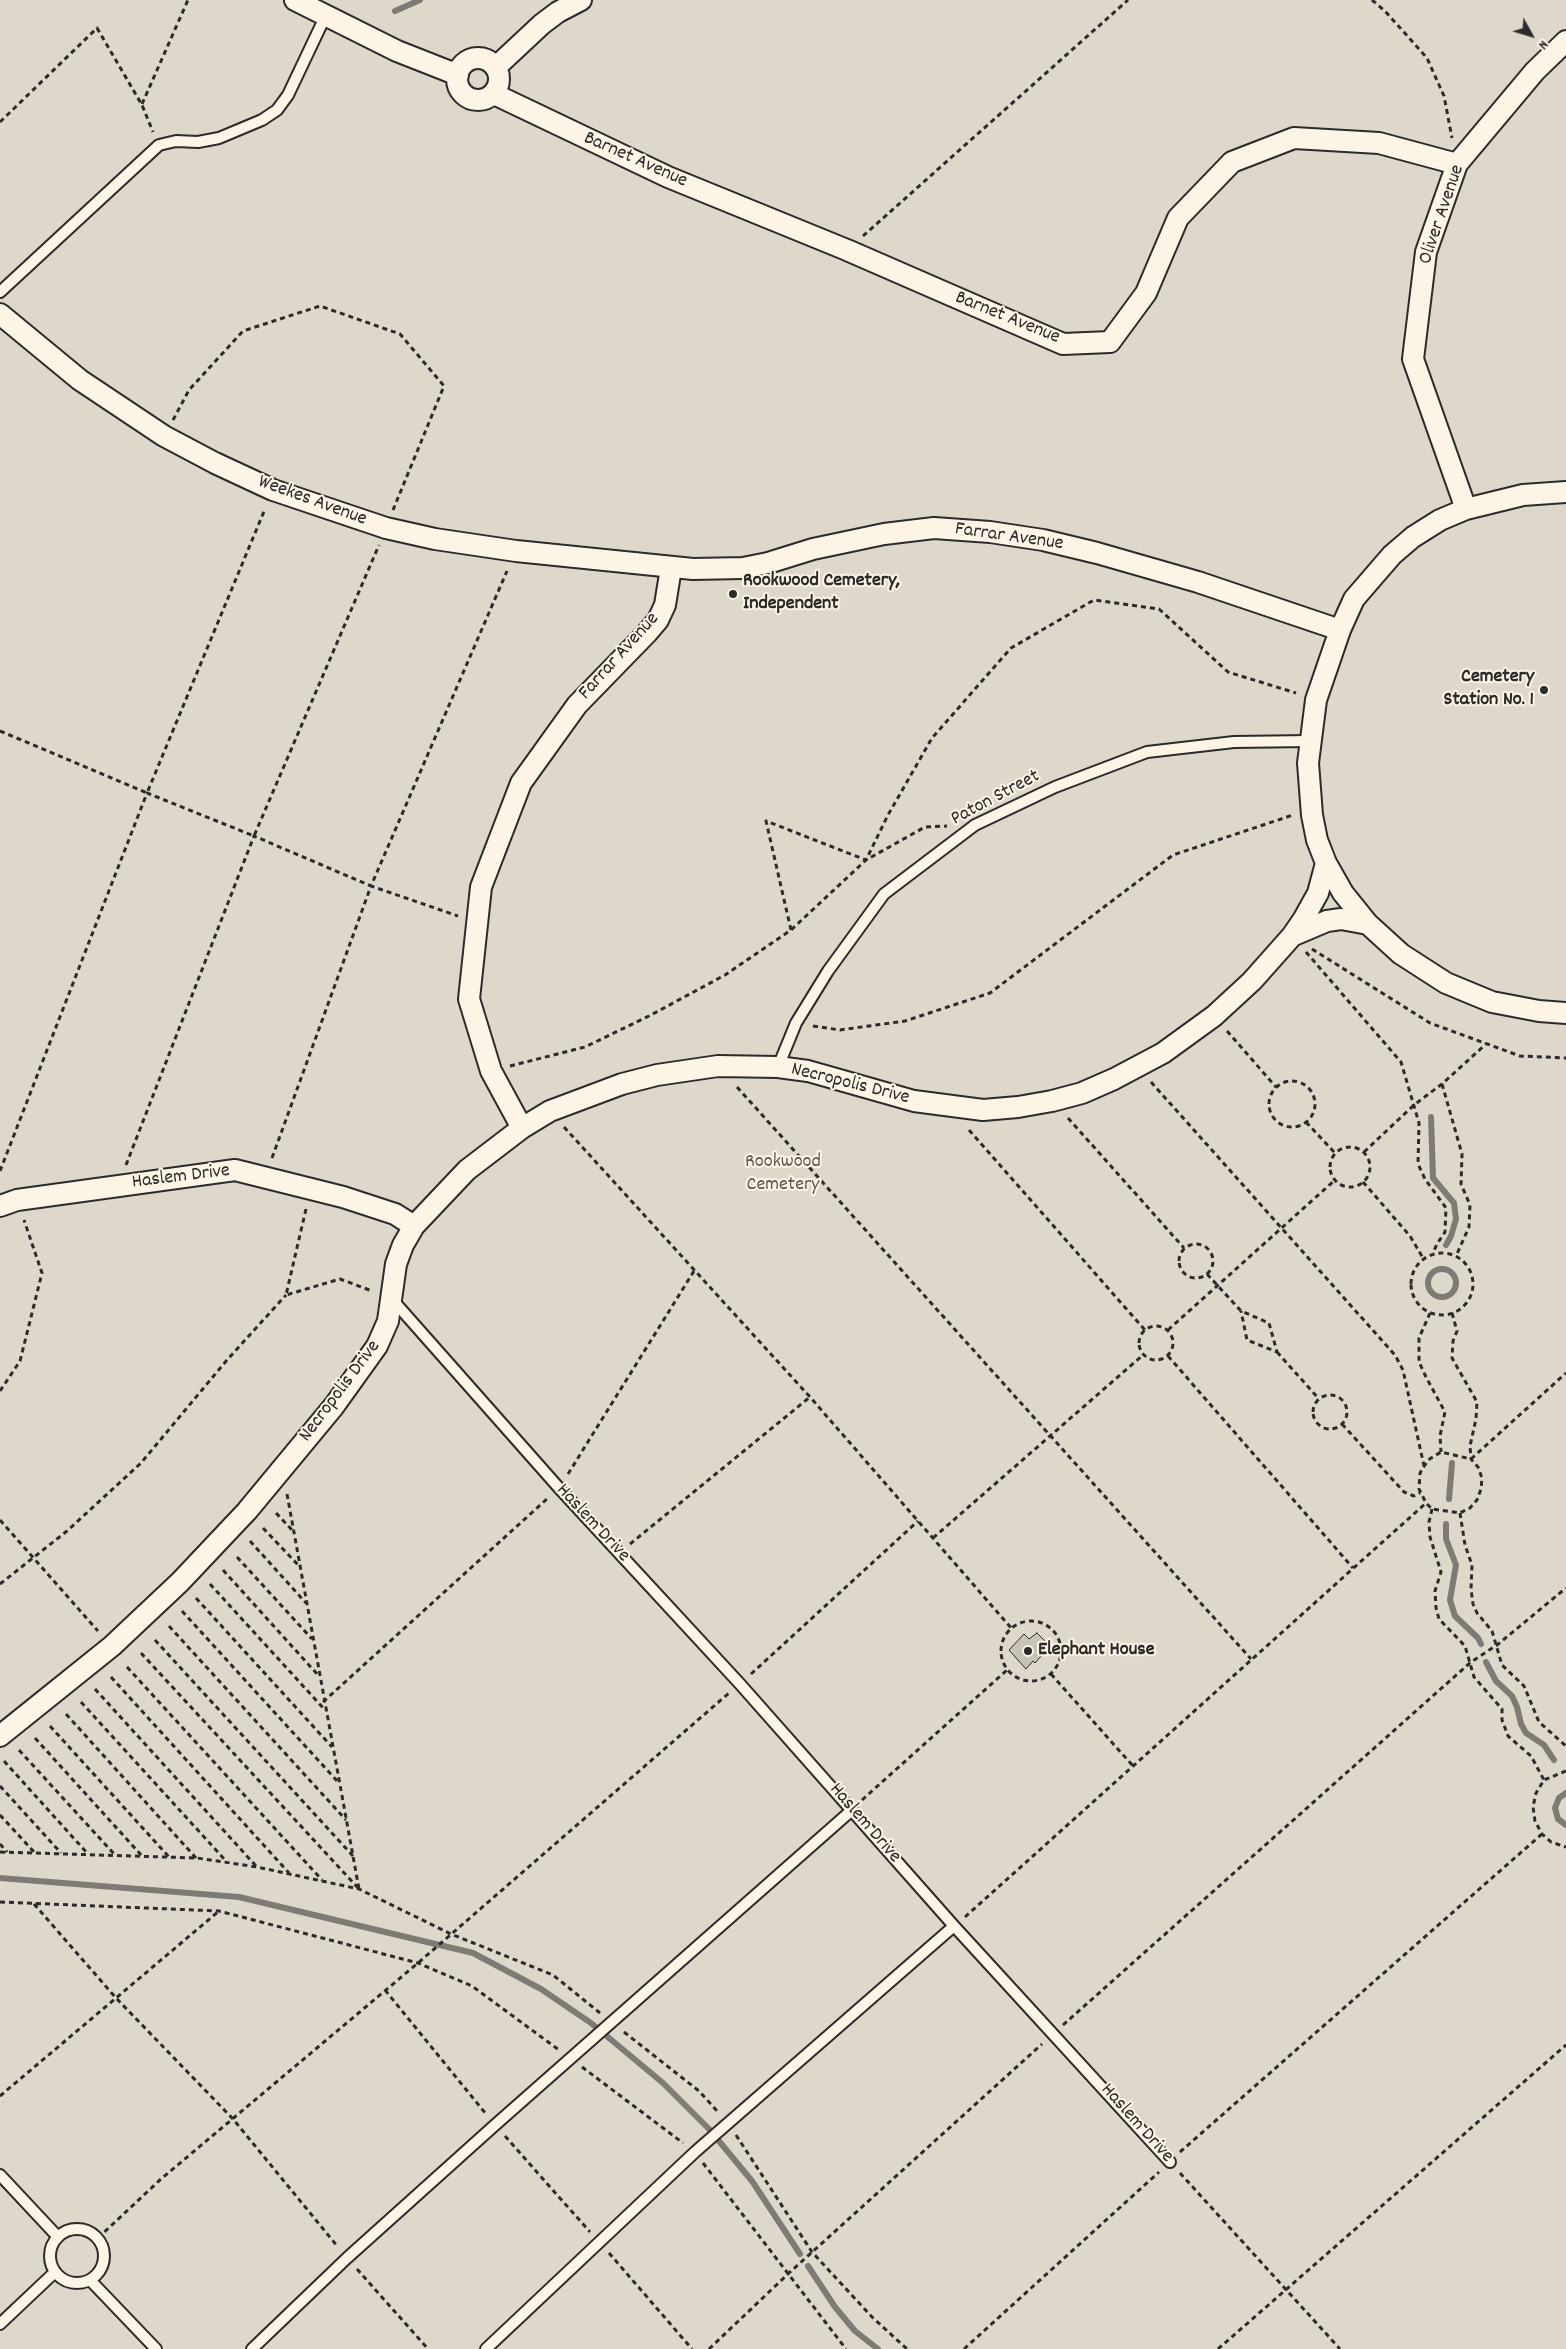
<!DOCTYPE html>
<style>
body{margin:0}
#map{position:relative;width:1566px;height:2349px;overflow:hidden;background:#fcf5e5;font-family:Dekko,sans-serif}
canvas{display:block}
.north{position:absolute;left:1506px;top:10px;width:50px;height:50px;-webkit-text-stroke:4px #fcf5e5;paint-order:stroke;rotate:129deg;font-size:14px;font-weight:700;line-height:20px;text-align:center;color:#2b2b2b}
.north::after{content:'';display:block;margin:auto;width:18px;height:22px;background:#2b2b2b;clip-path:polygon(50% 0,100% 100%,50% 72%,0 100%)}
</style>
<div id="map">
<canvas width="1566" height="2349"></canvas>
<div class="north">N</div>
</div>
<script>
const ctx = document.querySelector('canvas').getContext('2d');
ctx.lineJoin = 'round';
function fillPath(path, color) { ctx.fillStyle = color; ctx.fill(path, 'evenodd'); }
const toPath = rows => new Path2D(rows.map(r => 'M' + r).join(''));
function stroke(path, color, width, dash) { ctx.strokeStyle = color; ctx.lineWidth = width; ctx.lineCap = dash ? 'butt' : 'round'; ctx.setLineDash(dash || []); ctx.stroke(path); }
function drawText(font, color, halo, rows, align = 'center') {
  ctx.font = font + ' Dekko,sans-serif'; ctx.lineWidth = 4; ctx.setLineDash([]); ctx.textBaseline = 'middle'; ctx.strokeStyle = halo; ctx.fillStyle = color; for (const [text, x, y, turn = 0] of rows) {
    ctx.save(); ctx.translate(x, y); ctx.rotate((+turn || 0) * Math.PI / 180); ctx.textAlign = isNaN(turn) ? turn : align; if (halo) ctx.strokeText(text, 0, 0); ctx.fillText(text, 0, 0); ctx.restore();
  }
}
const green = toPath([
 [0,0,1566,0,1566,2349,0,2349]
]);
const stream = toPath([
 [395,11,420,0],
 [1431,1117,1433,1178,1454,1203,1456,1219,1451,1236,1446,1245],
 '1428 1283a14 14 0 1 1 28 0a14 14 0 1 1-28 0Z',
 [1449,1499,1452,1463],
 [1446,1524,1446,1539,1456,1565,1450,1600,1455,1616,1478,1638,1481,1644],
 [1486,1662,1496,1681,1512,1696,1517,1707,1521,1724,1526,1733,1544,1745,1554,1760],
 [1566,1793,1559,1798,1555,1808,1558,1819,1566,1825],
 [0,1878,239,1897,473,1953,541,1989,591,2023,663,2083,709,2129,752,2181,800,2254],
 [808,2266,835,2307,855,2331,878,2349]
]);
const building = toPath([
 [1037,1633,1050,1646,1035,1663,1033,1661,1026,1669,1009,1650,1024,1634,1029,1639,1037,1633]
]);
const path = toPath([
 [1372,0,1385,11,1427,58,1444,96,1452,138],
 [142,104,188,0],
 [0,122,97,28,142,105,153,132],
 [863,236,1128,0],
 [173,420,189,390,243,331,320,306,400,334,444,386,393,510],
 [0,731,147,793,265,509],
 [791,930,766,821,866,860,888,815,932,738,1011,648,1094,600,1159,609,1228,672,1296,693],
 [1312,949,1430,1023,1520,1056,1566,1058],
 [1306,952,1401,1062,1419,1123,1418,1164,1425,1179,1446,1208,1445,1232,1437,1244,1433,1253],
 [813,1026,840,1030,905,1021,990,993,1173,855,1293,815],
 [1227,1031,1276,1087],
 [510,1066,585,1047,649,1016,725,975,791,930,866,860,925,827,947,826],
 '1269 1104a23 23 0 1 1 46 0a23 23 0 1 1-46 0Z',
 [1151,1082,1395,1355,1403,1370,1424,1466],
 [1442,1084,1462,1154,1461,1184,1470,1205,1469,1227,1456,1256],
 [737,1087,1251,1659],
 [1068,1118,1184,1248],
 [1306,1122,1335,1153],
 [564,1127,810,1397,1012,1629],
 [969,1130,1145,1330],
 '1330 1167a20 20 0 1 1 40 0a20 20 0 1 1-40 0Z',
 [1364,1152,1414,1105,1442,1084,1486,1044],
 [272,1158,371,886,458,916],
 [126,1165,254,836,371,886,507,571],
 [0,1171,147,793,254,836,379,545],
 [1363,1182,1410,1236,1423,1258],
 [306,1209,286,1295,340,1279,372,1291],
 '1179 1261a17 17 0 1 1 34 0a17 17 0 1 1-34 0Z',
 '1411 1284a31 31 0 1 1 62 0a31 31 0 1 1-62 0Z',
 [1207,1274,1241,1311,1269,1323,1277,1352,1247,1340,1241,1311],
 [1430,1313,1419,1338,1419,1362,1426,1377,1445,1412,1440,1436,1441,1452],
 [1452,1313,1457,1331,1453,1341,1452,1358,1477,1402,1476,1419,1470,1446,1471,1459,1478,1467,1482,1478,1481,1489,1477,1500,1470,1508,1460,1513,1432,1509,1426,1503,1419,1489,1420,1473,1428,1460,1441,1452,1471,1459],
 '1139 1343a17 17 0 1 1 34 0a17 17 0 1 1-34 0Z',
 [1168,1330,1335,1180],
 [1277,1352,1319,1399],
 [1168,1356,1353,1568],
 [0,1391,20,1361,42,1273,24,1220],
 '1313 1412a17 17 0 1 1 34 0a17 17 0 1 1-34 0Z',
 [1342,1424,1404,1492,1414,1496,1420,1493],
 [1471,1459,1566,1373],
 [568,1474,694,1271],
 [287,1494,359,1889],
 [1432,1509,1429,1522,1430,1537,1441,1572,1435,1591,1436,1608,1439,1619,1465,1646,1474,1677,1502,1709,1502,1720,1508,1736,1531,1756,1544,1780],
 [276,1513,293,1531],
 [1460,1513,1465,1545,1472,1565,1471,1589,1473,1604,1477,1613,1492,1631,1502,1665,1524,1686,1539,1722,1566,1746],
 [0,1520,98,1631],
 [263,1528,300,1567],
 [933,1538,1143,1355],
 [250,1541,306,1603],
 [630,1544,810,1397],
 [237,1557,312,1639],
 [223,1570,318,1675],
 [0,1584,67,1531,141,1463,227,1360,286,1295],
 [210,1584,325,1710],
 [196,1598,332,1747],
 [182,1611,339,1783],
 '1001 1651a30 30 0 1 1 60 0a30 30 0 1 1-60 0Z',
 [169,1626,346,1820],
 [155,1640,353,1856],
 [141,1653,359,1889],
 [127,1667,322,1880],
 [751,1674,918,1521],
 [1051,1674,1133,1766],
 [111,1677,289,1873],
 [95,1689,256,1866],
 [81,1702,226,1861],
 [323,1702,548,1498],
 [66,1714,196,1858],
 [50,1726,169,1857],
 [35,1738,142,1856],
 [19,1750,115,1855],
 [4,1761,88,1854],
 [1566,1771,1544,1780,1536,1793,1533,1807,1535,1821,1542,1834,1551,1842,1566,1847],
 [0,1786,61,1853],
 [862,1800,1007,1670],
 [0,1815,34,1852],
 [0,1844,7,1852],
 [0,1852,197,1858,257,1867,359,1889,451,1934,553,1975,600,2013],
 [0,1902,219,1911,418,1963,472,1986,559,2050],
 [34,1904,116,1998,233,2119,338,2247],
 [965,1917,1426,1503],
 [385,1990,486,2114],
 [1063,2025,1471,1662,1497,1645,1566,1588],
 [624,2032,699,2091,718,2112],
 [582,2067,683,2143],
 [0,2096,219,1911],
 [736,2135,812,2252,872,2317,907,2349],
 [505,2136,590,2232],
 [1180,2152,1542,1834],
 [703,2163,846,2349],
 [1180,2173,1340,2349],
 [98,2238,161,2179,418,1963,729,1693],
 [609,2253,692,2349],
 [357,2269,428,2349],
 [709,2349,789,2273,1042,2044],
 [964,2349,1159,2172],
 [1218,2349,1566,2045]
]);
const lane = toPath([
 [0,292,159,145,176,141,198,142,219,138,262,120,277,110,288,95,325,17],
 [778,1067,796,1023,828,971,884,894,975,825,1055,787,1147,752,1234,742,1309,741],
 [391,1298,559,1488,740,1684,954,1926,1170,2162],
 [0,2175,58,2237],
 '50 2256a27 27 0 1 1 54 0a27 27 0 1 1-54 0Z',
 [90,2280,156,2349],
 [0,2324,55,2272],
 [252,2349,347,2258,495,2125,852,1810],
 [486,2349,695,2152,954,1926]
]);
const street = toPath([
 [295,0,397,51,458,75],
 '457 79a21 21 0 1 1 42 0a21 21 0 1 1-42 0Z',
 [496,67,542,24,558,12,581,0],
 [494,94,668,177,847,250,1063,344,1110,342,1146,293,1178,218,1232,162,1294,138,1379,143,1457,164],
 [0,314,80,380,164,436,215,463,273,490,386,528,435,539,516,551,693,569,743,568,768,563,813,549,884,534,934,528,990,532,1043,540,1097,553,1198,582,1340,630],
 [1566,492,1523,495,1466,509,1440,520,1413,537,1392,555,1354,599,1340,630,1316,700,1308,763,1312,815,1317,840,1326,863,1343,893,1368,924,1401,954,1446,983,1492,1002,1539,1011,1566,1013],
 [1466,509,1413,359,1426,252,1457,164,1535,71,1566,41],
 [1294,935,1327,921,1341,919,1368,924],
 [522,1128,491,1071,469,999,481,887,521,783,577,705,647,633,658,620,665,605,671,568],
 [0,1206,17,1200,235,1170,343,1197,395,1214,414,1226],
 [0,1736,112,1646,180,1582,247,1511,334,1406,377,1346,388,1321,396,1264,403,1245,414,1226,467,1170,522,1128,550,1111,622,1084,657,1075,718,1066,778,1067,808,1071,914,1101,983,1110,1018,1107,1052,1101,1082,1093,1114,1079,1163,1053,1214,1016,1252,981,1292,936,1303,920,1318,893,1326,863]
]);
const markers = [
 [733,594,5,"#2b2b2b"],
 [1544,690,5,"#2b2b2b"],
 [1028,1651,5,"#2b2b2b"]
];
const streetNames = [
 ["Barnet Avenue",635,161,24],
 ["Oliver Avenue",1443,215,-71],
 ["Barnet Avenue",1007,319,22],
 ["Weekes Avenue",312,502,20],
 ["Farrar Avenue",1009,538,8],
 ["Farrar Avenue",620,657,-48],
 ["Paton Street",996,799,-28],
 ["Necropolis Drive",850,1085,14],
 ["Haslem Drive",181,1178,-7],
 ["Necropolis Drive",341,1392,-53],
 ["Haslem Drive",592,1524,47],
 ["Haslem Drive",864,1824,49],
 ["Haslem Drive",1136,2124,48]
];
const poiNames = [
 ["Rookwood Cemetery,",743,582],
 ["Independent",743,605],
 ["Cemetery",1534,678,"right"],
 ["Station No. 1",1534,701,"right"],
 ["Elephant House",1038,1651]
];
const parkNames = [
 ["Rookwood",783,1163],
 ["Cemetery",783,1186]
];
fillPath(green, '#ded8ca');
stroke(stream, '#7d7b74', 6);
fillPath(building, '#c8c3b7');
stroke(building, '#2b2b2b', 1);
stroke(lane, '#2b2b2b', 14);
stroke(street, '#2b2b2b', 24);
stroke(path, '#2b2b2b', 3, [5, 4]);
stroke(lane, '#fcf5e5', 10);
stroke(street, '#fcf5e5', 20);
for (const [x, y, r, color] of markers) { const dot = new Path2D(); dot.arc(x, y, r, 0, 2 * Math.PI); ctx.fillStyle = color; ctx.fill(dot); stroke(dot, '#fcf5e5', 2); }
drawText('20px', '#2b2b2b', '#fcf5e5', streetNames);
drawText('bold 20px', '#2b2b2b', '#fcf5e5', poiNames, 'left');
drawText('20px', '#585653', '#fcf5e5', parkNames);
</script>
